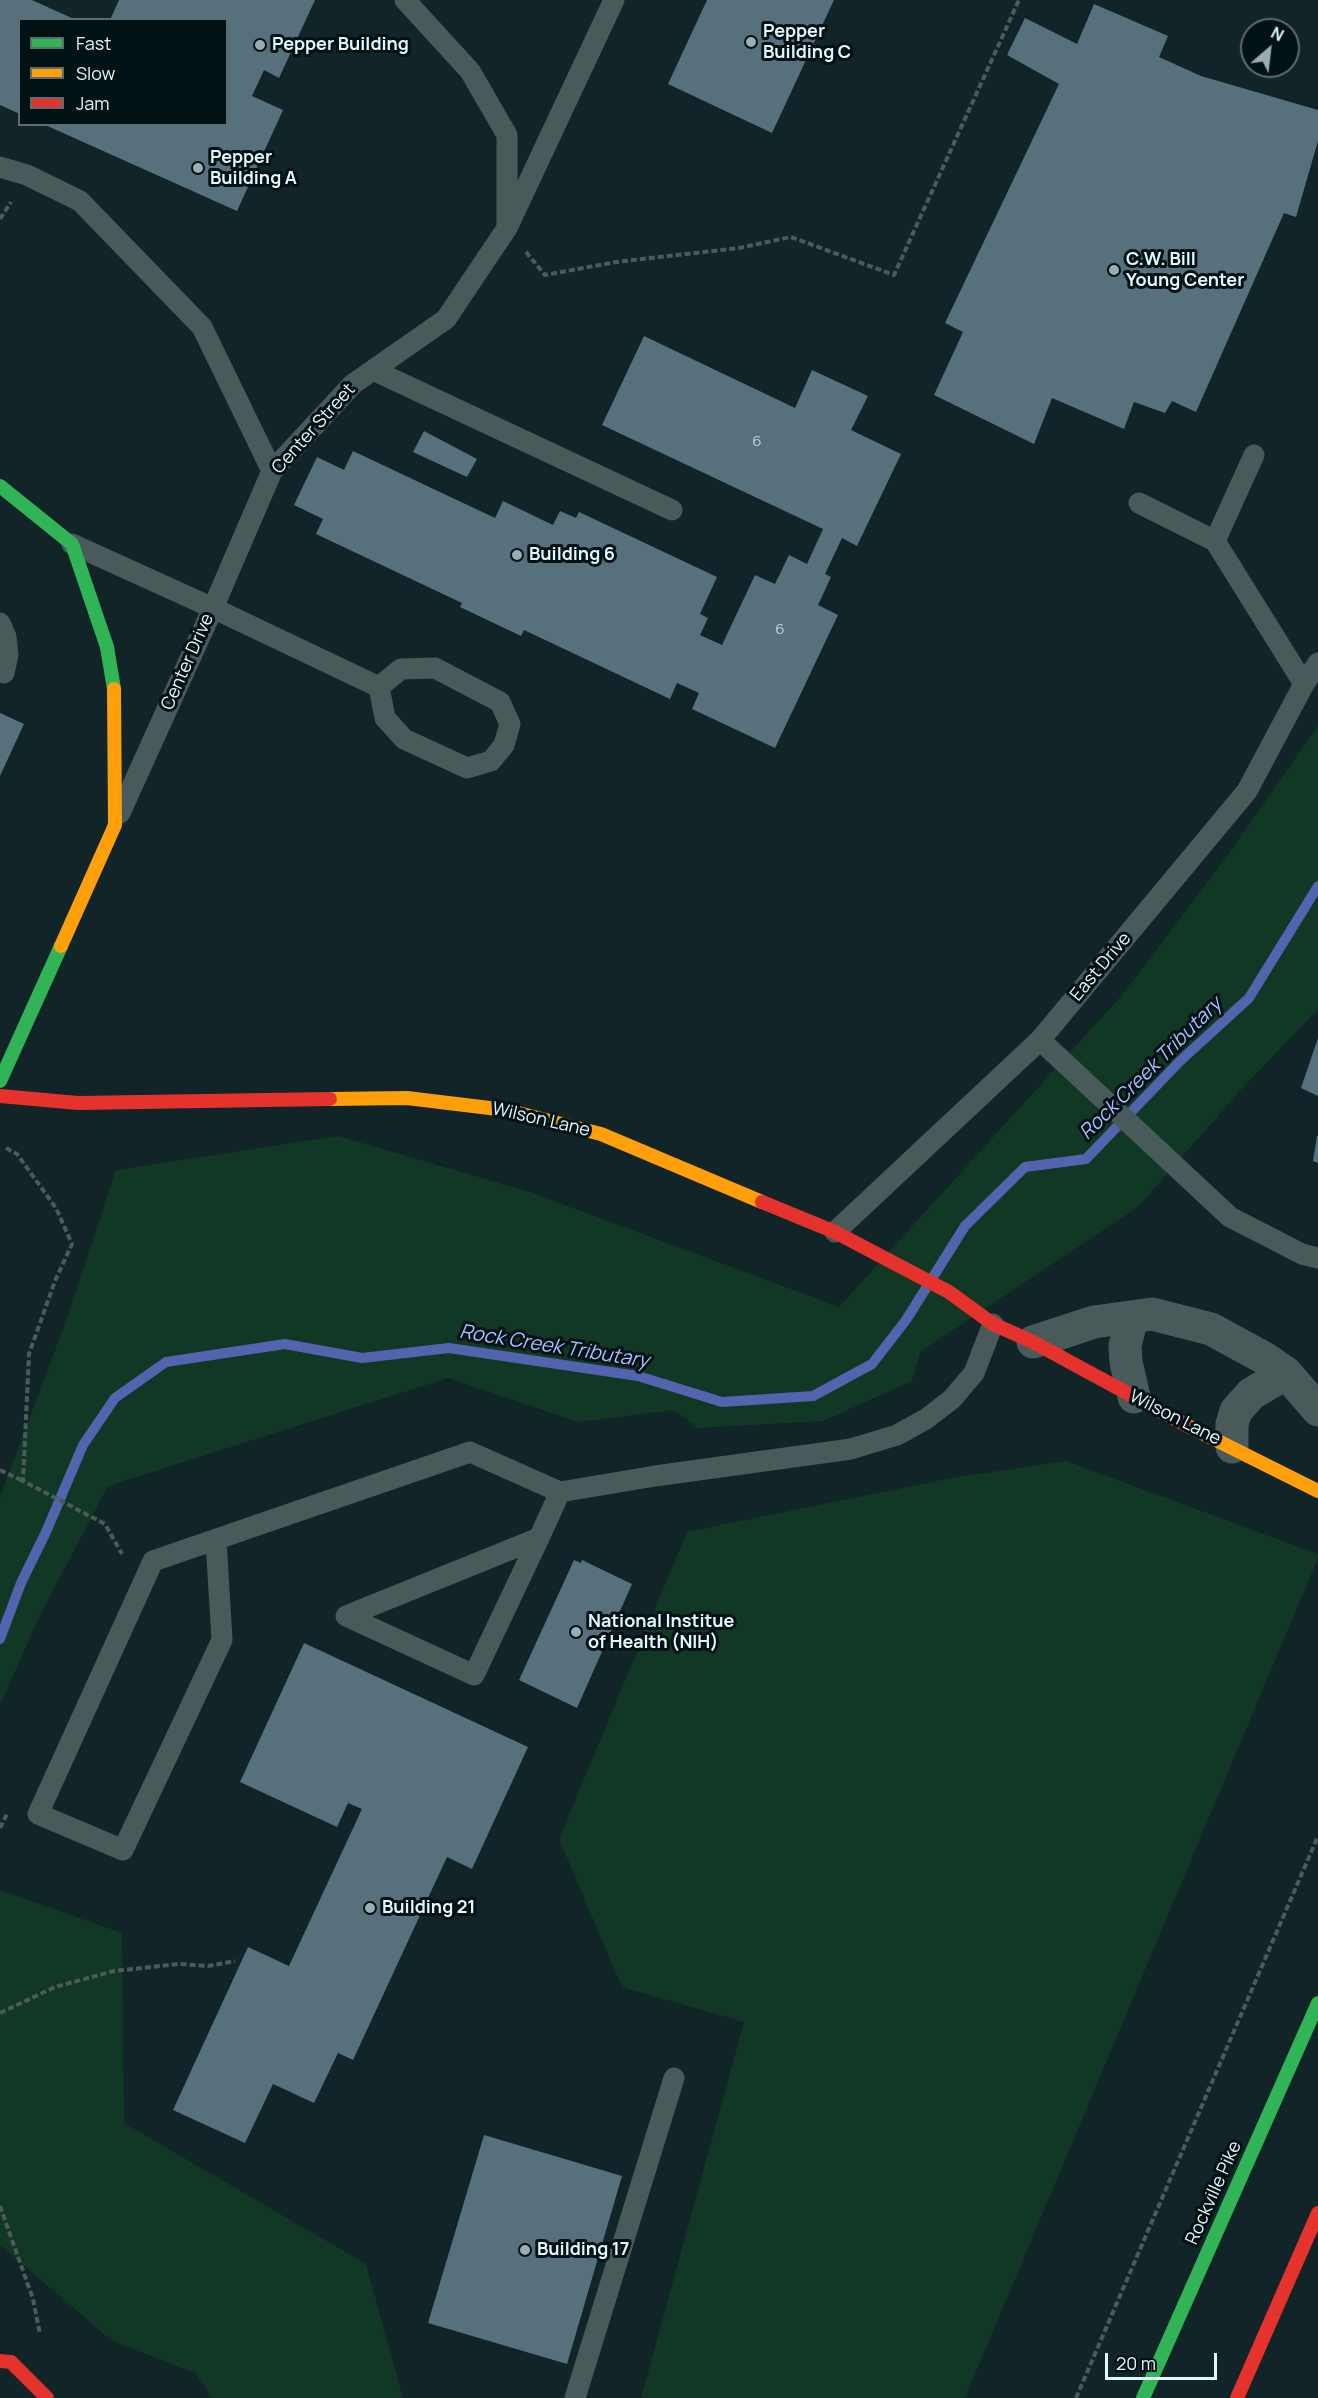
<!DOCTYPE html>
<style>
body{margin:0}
#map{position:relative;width:1318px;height:2398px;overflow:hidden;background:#112428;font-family:Manrope,sans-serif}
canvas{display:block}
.legend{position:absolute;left:18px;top:18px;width:210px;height:108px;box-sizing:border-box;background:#021114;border:2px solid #5b6d71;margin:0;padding:8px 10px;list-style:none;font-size:18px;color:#e1f8fd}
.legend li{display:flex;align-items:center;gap:12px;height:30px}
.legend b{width:30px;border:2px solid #5b6d71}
.north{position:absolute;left:1240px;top:18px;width:60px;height:60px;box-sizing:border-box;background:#021114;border:2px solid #5b6d71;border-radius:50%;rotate:28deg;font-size:16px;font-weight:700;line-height:24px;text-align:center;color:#e1f8fd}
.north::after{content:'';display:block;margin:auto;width:21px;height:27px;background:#98aeb2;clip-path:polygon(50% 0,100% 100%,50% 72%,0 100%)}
.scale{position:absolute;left:1105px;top:2353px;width:112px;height:27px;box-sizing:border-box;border:3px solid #e1f8fd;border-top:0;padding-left:8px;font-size:18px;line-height:21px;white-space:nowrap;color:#e1f8fd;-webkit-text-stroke:4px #021114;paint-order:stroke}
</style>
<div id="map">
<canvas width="1318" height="2398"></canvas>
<ul class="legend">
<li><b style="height:8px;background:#30b455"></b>Fast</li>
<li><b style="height:8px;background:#ff9f0a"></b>Slow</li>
<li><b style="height:8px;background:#e5322d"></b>Jam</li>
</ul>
<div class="north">N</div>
<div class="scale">20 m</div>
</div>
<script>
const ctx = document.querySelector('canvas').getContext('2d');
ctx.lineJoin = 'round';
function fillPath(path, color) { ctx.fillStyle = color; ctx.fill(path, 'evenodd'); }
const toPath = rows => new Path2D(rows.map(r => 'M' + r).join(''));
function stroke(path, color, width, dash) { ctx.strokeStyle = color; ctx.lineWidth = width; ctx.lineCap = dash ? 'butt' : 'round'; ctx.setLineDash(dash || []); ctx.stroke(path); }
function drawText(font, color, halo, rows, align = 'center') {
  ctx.font = font + ' Manrope,sans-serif'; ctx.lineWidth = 6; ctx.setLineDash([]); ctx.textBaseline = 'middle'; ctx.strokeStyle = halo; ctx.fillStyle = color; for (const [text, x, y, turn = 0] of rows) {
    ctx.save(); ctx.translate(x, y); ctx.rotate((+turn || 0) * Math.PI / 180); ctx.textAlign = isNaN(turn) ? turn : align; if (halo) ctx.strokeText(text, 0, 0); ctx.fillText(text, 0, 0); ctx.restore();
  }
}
const green = toPath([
 [1318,726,1318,1009,1238,1093,1138,1207,920,1352,912,1381,823,1421,698,1428,674,1410,578,1422,448,1378,108,1486,40,1615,0,1705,0,1497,66,1321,116,1170,338,1136,530,1192,839,1307,1122,995,1227,856],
 [1066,1461,1318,1554,1318,1558,965,2398,641,2398,744,2022,622,1987,559,1839,687,1532,951,1478],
 [0,1890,122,1933,124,2123,366,2264,403,2398,212,2398,195,2373,112,2341,0,2245]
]);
const stream = toPath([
 [0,1639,21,1583,46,1532,83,1445,115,1398,166,1362,285,1344,362,1358,449,1348,638,1376,722,1402,813,1396,872,1364,906,1320,965,1226,1025,1167,1086,1159,1180,1061,1249,998,1318,886]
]);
const building = toPath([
 [0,0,32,0,76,20,20,20,20,114,0,105],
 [119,0,315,0,279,78,264,70,252,96,283,110,237,211,43,124,226,124,226,20,110,20],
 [707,0,834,0,772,133,668,84],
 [1094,4,1168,36,1159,57,1201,76,1318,110,1318,141,1296,217,1284,213,1196,412,1172,401,1165,413,1134,402,1124,429,1052,398,1034,444,934,395,963,332,945,323,1059,84,1007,55,1025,18,1077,44],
 [644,336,795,408,812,370,868,396,851,430,901,454,857,546,842,538,825,574,831,577,818,605,838,615,775,748,692,709,699,693,677,683,670,699,524,630,521,636,460,607,462,603,316,534,323,519,294,505,317,457,344,470,353,451,495,518,503,501,553,525,560,511,576,518,579,512,717,577,700,614,708,618,700,635,722,645,755,575,775,584,789,555,807,564,823,529,602,425],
 [424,431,477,459,467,477,413,452],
 [0,713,24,724,0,776],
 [1318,1038,1318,1096,1301,1088],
 [1317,1136,1318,1136,1318,1163,1313,1161],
 [574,1560,581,1563,582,1560,632,1584,577,1708,519,1680],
 [304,1643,528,1747,472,1869,447,1857,353,2060,338,2053,314,2103,273,2084,245,2143,173,2110,248,1947,289,1966,362,1809,348,1803,337,1827,240,1782],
 [484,2135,622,2176,567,2364,428,2323]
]);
const path = toPath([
 [0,219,11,202],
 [526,252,545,275,616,262,739,248,791,237,894,275,1019,0],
 [6,1148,17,1154,56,1208,72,1244,55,1281,29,1354,23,1481,105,1524,122,1554],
 [0,1470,23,1481],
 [0,1828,8,1812],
 [0,2013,55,1987,114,1971,179,1964,208,1966,235,1961],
 [0,2206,33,2299,40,2334],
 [1076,2398,1318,1836]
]);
const lane = toPath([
 [405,0,470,71,507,135,507,228,614,0],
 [0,167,27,175,80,201,202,327,272,471],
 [373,370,672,510],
 [1139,503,1215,541,1304,684],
 [1215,541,1254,455],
 [72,544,213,608,120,813],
 [0,623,6,637,8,655,4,673],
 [379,687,401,669,435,668,500,702,510,724,504,745,491,761,467,768,404,739,385,718,379,687,213,608,272,471,353,384,446,319,507,228],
 [1040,1040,1230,1217,1302,1254,1318,1258],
 [835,1232,1040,1040,1247,791,1304,684,1318,663],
 [539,1538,346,1616,474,1675,539,1538,560,1492],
 [216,1540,222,1640,123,1850,38,1814,153,1561,470,1452,560,1492,655,1476,851,1449,897,1435,926,1419,952,1399,974,1373,993,1324],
 [575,2398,674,2078]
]);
const street = toPath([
 [1132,1317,1125,1346,1126,1362,1134,1397],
 [1033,1342,1094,1322,1152,1314,1211,1329,1266,1359,1286,1373,1318,1410],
 [1232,1447,1232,1424,1236,1411,1251,1394,1286,1373]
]);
const fast = toPath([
 [0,486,72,544,107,647,114,689],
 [0,1081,61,946],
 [1143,2398,1318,2003]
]);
const slow = toPath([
 [61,946,115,825,114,689],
 [330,1099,407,1098,506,1110,601,1134,762,1202],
 [1186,1425,1318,1491]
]);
const jam = toPath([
 [0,1096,78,1103,330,1099],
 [762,1202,835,1232,949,1292,993,1324,1033,1342,1186,1425],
 [0,2361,11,2362,47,2398],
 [1237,2398,1318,2213]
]);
const markers = [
 [751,42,6,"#98aeb2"],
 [260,45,6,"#98aeb2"],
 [198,168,6,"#98aeb2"],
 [1114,270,6,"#98aeb2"],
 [517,555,6,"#98aeb2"],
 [576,1632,6,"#98aeb2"],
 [370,1908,6,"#98aeb2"],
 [525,2250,6,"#98aeb2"]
];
const numberNames = [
 ["6",757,442],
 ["6",780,630]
];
const poiNames = [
 ["Pepper",763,32],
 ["Building C",763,53],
 ["Pepper Building",272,45],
 ["Pepper",210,158],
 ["Building A",210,179],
 ["C.W. Bill",1126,260],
 ["Young Center",1126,281],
 ["Building 6",529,555],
 ["National Institue",588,1622],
 ["of Health (NIH)",588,1643],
 ["Building 21",382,1908],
 ["Building 17",537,2250]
];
const streetNames = [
 ["Center Street",314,429,-48],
 ["Center Drive",188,662,-66],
 ["East Drive",1101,967,-50],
 ["Wilson Lane",541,1120,13],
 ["Wilson Lane",1175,1418,27],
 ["Rockville Pike",1214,2193,-66]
];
const waterNames = [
 ["Rock Creek Tributary",1151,1069,-45],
 ["Rock Creek Tributary",554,1347,9]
];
fillPath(green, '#113824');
stroke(stream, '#5264ad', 10);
fillPath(building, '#56707e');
stroke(path, '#4b5b5b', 4, [6, 3]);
stroke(lane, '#485a5a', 21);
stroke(street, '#485a5a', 33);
stroke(fast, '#30b455', 14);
stroke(slow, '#ff9f0a', 14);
stroke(jam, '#e5322d', 14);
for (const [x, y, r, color] of markers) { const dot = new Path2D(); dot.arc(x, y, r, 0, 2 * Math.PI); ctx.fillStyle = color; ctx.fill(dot); stroke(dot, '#021114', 2); }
drawText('15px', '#bed6dd', null, numberNames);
drawText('bold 18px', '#e1f8fd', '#021114', poiNames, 'left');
drawText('18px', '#e1f8fd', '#021114', streetNames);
drawText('italic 20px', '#acbeff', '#021114', waterNames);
</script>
